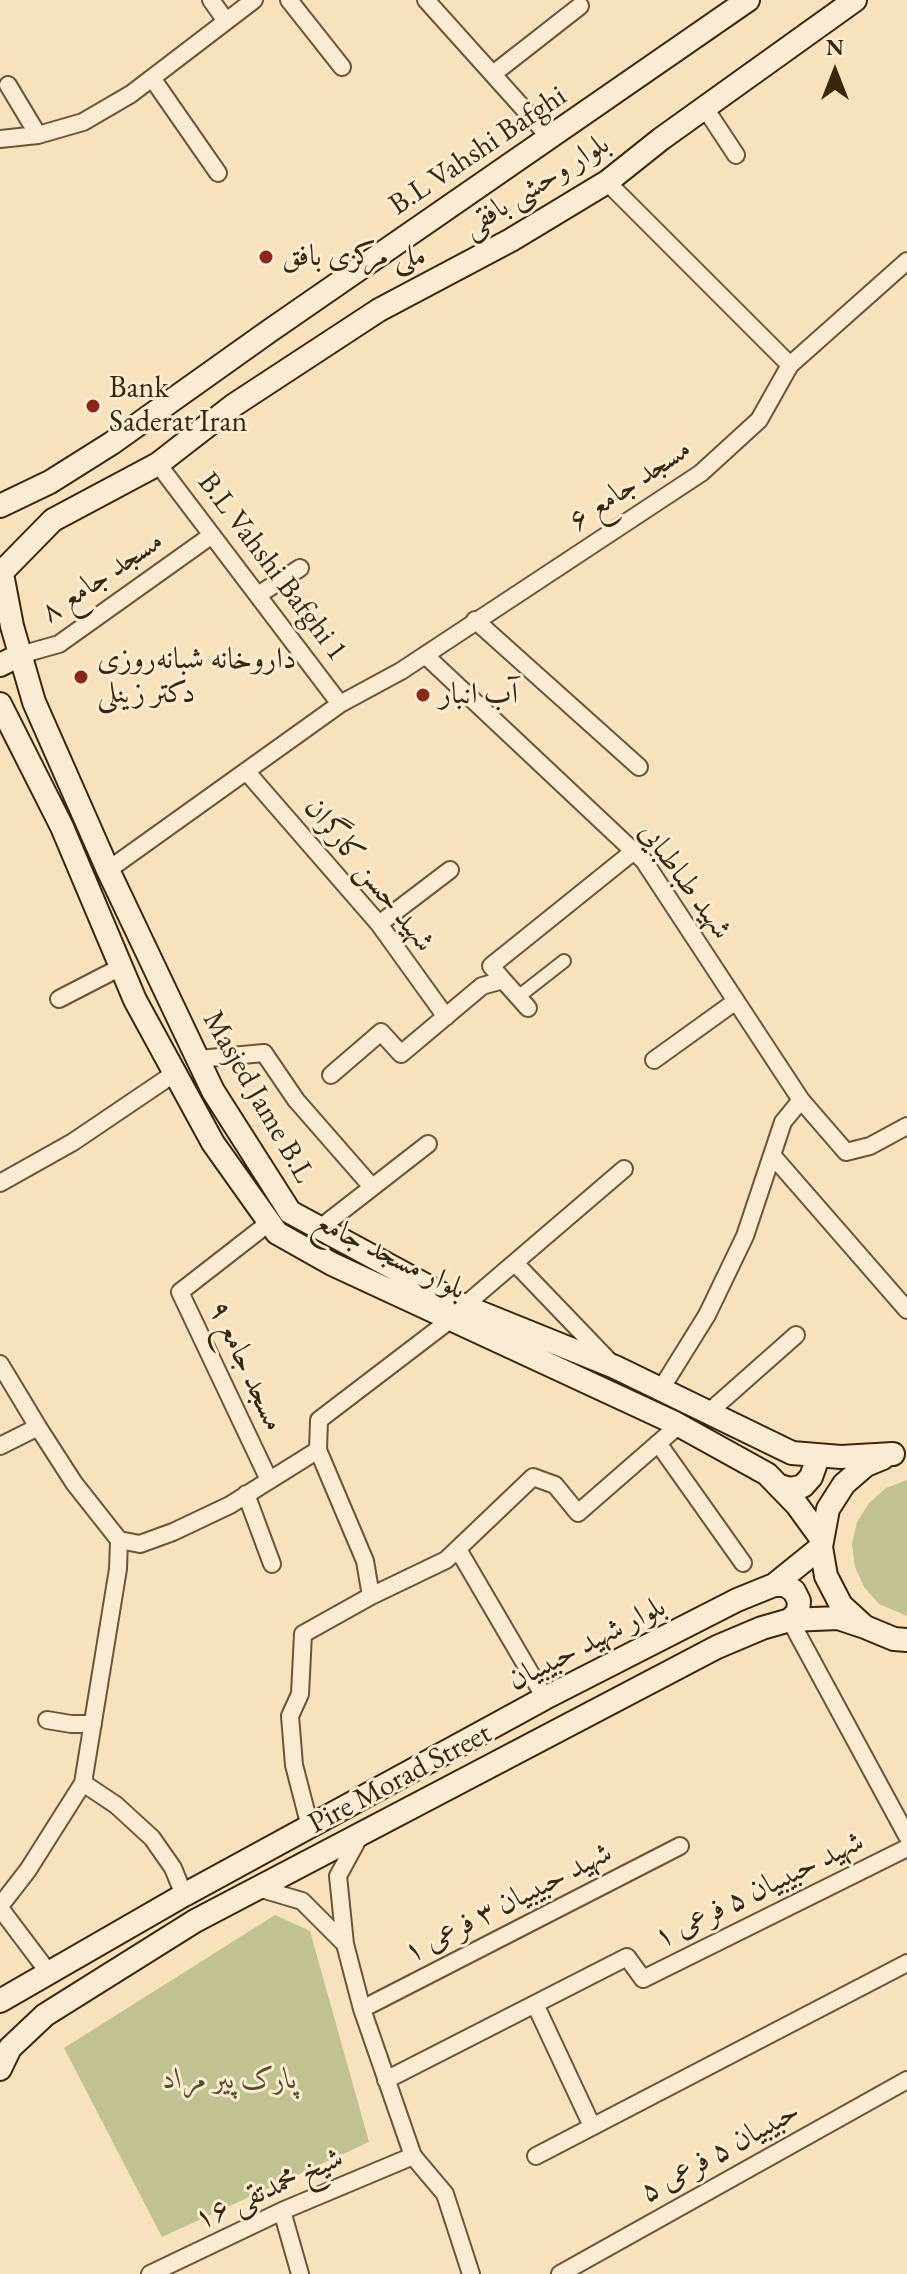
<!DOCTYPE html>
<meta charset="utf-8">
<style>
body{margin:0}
#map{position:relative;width:907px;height:2274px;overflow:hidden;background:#f8e2bc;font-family:"EB Garamond",serif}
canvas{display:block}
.north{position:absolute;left:795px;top:32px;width:80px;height:80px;-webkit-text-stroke:6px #faecd3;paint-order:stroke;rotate:0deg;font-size:22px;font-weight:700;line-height:32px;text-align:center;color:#39260c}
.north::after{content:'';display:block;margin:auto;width:28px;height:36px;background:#39260c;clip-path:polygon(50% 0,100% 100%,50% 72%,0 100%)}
</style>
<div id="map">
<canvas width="907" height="2274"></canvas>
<div class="north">N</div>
</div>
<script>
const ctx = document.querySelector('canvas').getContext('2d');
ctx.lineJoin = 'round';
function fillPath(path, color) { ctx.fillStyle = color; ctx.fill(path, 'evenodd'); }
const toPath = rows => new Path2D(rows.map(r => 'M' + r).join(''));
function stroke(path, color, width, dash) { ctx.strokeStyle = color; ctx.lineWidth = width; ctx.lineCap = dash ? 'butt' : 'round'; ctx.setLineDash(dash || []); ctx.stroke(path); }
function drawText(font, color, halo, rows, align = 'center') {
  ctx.font = font + ' "EB Garamond",Amiri,serif'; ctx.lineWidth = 6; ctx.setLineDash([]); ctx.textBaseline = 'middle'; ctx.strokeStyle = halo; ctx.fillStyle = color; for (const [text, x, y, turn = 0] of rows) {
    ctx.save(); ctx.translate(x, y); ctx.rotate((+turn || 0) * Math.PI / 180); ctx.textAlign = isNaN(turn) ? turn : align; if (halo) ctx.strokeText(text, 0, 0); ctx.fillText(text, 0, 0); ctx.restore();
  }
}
const green = toPath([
 [907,1480,907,1616,879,1604,864,1587,855,1567,852,1544,857,1522,869,1503,886,1488],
 [275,1915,310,1931,369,2142,162,2237,64,2048]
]);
const pedestrian = toPath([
 [518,997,564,961]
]);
const minor = toPath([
 [211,0,226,21],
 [289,0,342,67],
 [426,0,550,138],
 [493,74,580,6],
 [152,78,218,173],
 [8,85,38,135],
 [705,108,736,155],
 [0,139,38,135,83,122,131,94,254,0],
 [607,182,790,365],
 [158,464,340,704],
 [258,595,300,568],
 [475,620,639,767],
 [20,655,59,644,212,535],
 [425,655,644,861,801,1100,846,1152,870,1146,907,1126],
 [246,771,379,924,446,1017],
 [108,870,340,704,401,671,701,473,759,420,790,365,907,261],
 [379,924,450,870],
 [503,980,491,966,634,851],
 [59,999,121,967],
 [198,1059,264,1053,296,1100,372,1187],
 [654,1060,736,1001],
 [331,1075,381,1032,401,1054,482,986,503,980,528,1008],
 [772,1155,907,1310],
 [0,1183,73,1142,175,1073],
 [320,1228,428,1144],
 [515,1263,611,1363],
 [464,1306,624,1169],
 [0,1364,38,1427,0,1446],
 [661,1389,707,1315,745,1236,783,1122,801,1100],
 [709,1412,796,1335],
 [38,1427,74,1483,119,1540],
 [658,1443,743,1563],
 [318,1450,319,1420,450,1320],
 [269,1480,180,1292,270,1222],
 [246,1494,272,1564],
 [459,1551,545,1698],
 [790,1620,907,1836],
 [47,1720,71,1724,93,1724],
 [83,1783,116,1805,152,1838,173,1868,184,1895],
 [310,1827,294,1765,290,1716,300,1694,303,1634,371,1596,446,1560,533,1477,555,1485,578,1513,679,1425],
 [258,1888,302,1901,345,1944,338,1876,362,1832],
 [0,1906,28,1870,83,1783,118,1569,119,1540,140,1544,173,1532,230,1505,318,1450,365,1561,371,1596],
 [0,1908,49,1973],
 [345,1944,362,2009,413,2156,445,2194,471,2274],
 [535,2004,592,2126],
 [362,2009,680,1846],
 [386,2080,627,1957,643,1979,907,1848],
 [536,2156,907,1963],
 [282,2211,300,2274],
 [150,2274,282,2211,413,2156],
 [560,2274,907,2080]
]);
const secondary = toPath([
 [0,506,50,482,112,443,268,332,748,0],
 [3,571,53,520,158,464,234,405,379,310,511,240,607,182,661,139,855,0],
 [3,579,12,626,34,702,108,870,213,1091,290,1212,464,1306,615,1367,792,1453,841,1457,893,1454],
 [0,665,20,655],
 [0,704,62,827,135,1000,213,1143,277,1233,332,1264,675,1423,767,1474,797,1505,821,1538],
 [883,1458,866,1465,844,1484,828,1509,821,1547,826,1576,841,1605,865,1627,894,1639,907,1640],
 [780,1486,791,1489,803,1486,811,1477,815,1466,813,1455],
 [774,1585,785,1585,794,1591,799,1601,798,1612,790,1620],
 [0,2001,184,1895,545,1698,737,1600,774,1585,821,1547],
 [0,2069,10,2048,45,2015,195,1921,717,1647,762,1628,790,1620,838,1618,865,1627]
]);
const markers = [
 [266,257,8,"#8f2418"],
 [93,406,8,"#8f2418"],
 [81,677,8,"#8f2418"],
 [423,695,8,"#8f2418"]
];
const streetNames = [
 ["B.L Vahshi Bafghi",478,151,-34],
 ["بلوار وحشی بافقی",536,186,-32],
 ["مسجد جامع ۶",630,485,-34],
 ["B.L Vahshi Bafghi 1",272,567,53],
 ["مسجد جامع ۸",102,577,-34],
 ["شهید حسن کارگران",369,875,51],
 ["شهید طباطبایی",685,881,54],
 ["Masjed Jame B.L",258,1097,60],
 ["بلوار مسجد جامع",390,1256,26],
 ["مسجد جامع ۹",246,1366,65],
 ["بلوار شهید حبیبیان",587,1644,-27],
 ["Pire Morad Street",400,1779,-28],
 ["شهید حبیبیان ۵ فرعی ۱",759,1890,-26],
 ["شهید حبیبیان ۳ فرعی ۱",508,1903,-27],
 ["حبیبیان ۵ فرعی ۵",720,2152,-29],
 ["شیخ محمدتقی ۱۶",269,2189,-24]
];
const poiNames = [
 ["ملی مرکزی بافق",282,257],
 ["Bank",109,389],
 ["Saderat Iran",109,423],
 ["داروخانه شبانه‌روزی",97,660],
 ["دکتر زینلی",97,694],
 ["آب انبار",439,695]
];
const parkNames = [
 ["پارک پیر مراد",230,2080]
];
fillPath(green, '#bfc38f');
stroke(pedestrian, '#695538', 16);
stroke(minor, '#695538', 20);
stroke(secondary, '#39260c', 26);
stroke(pedestrian, '#faecd3', 12);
stroke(minor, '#faecd3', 16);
stroke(secondary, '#faecd3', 22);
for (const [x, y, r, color] of markers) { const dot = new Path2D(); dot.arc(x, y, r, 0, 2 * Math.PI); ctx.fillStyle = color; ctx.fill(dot); stroke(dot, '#faecd3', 3); }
drawText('30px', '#39260c', '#faecd3', streetNames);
drawText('30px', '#39260c', '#faecd3', poiNames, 'left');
drawText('italic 30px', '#5a4d2d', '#faecd3', parkNames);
</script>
